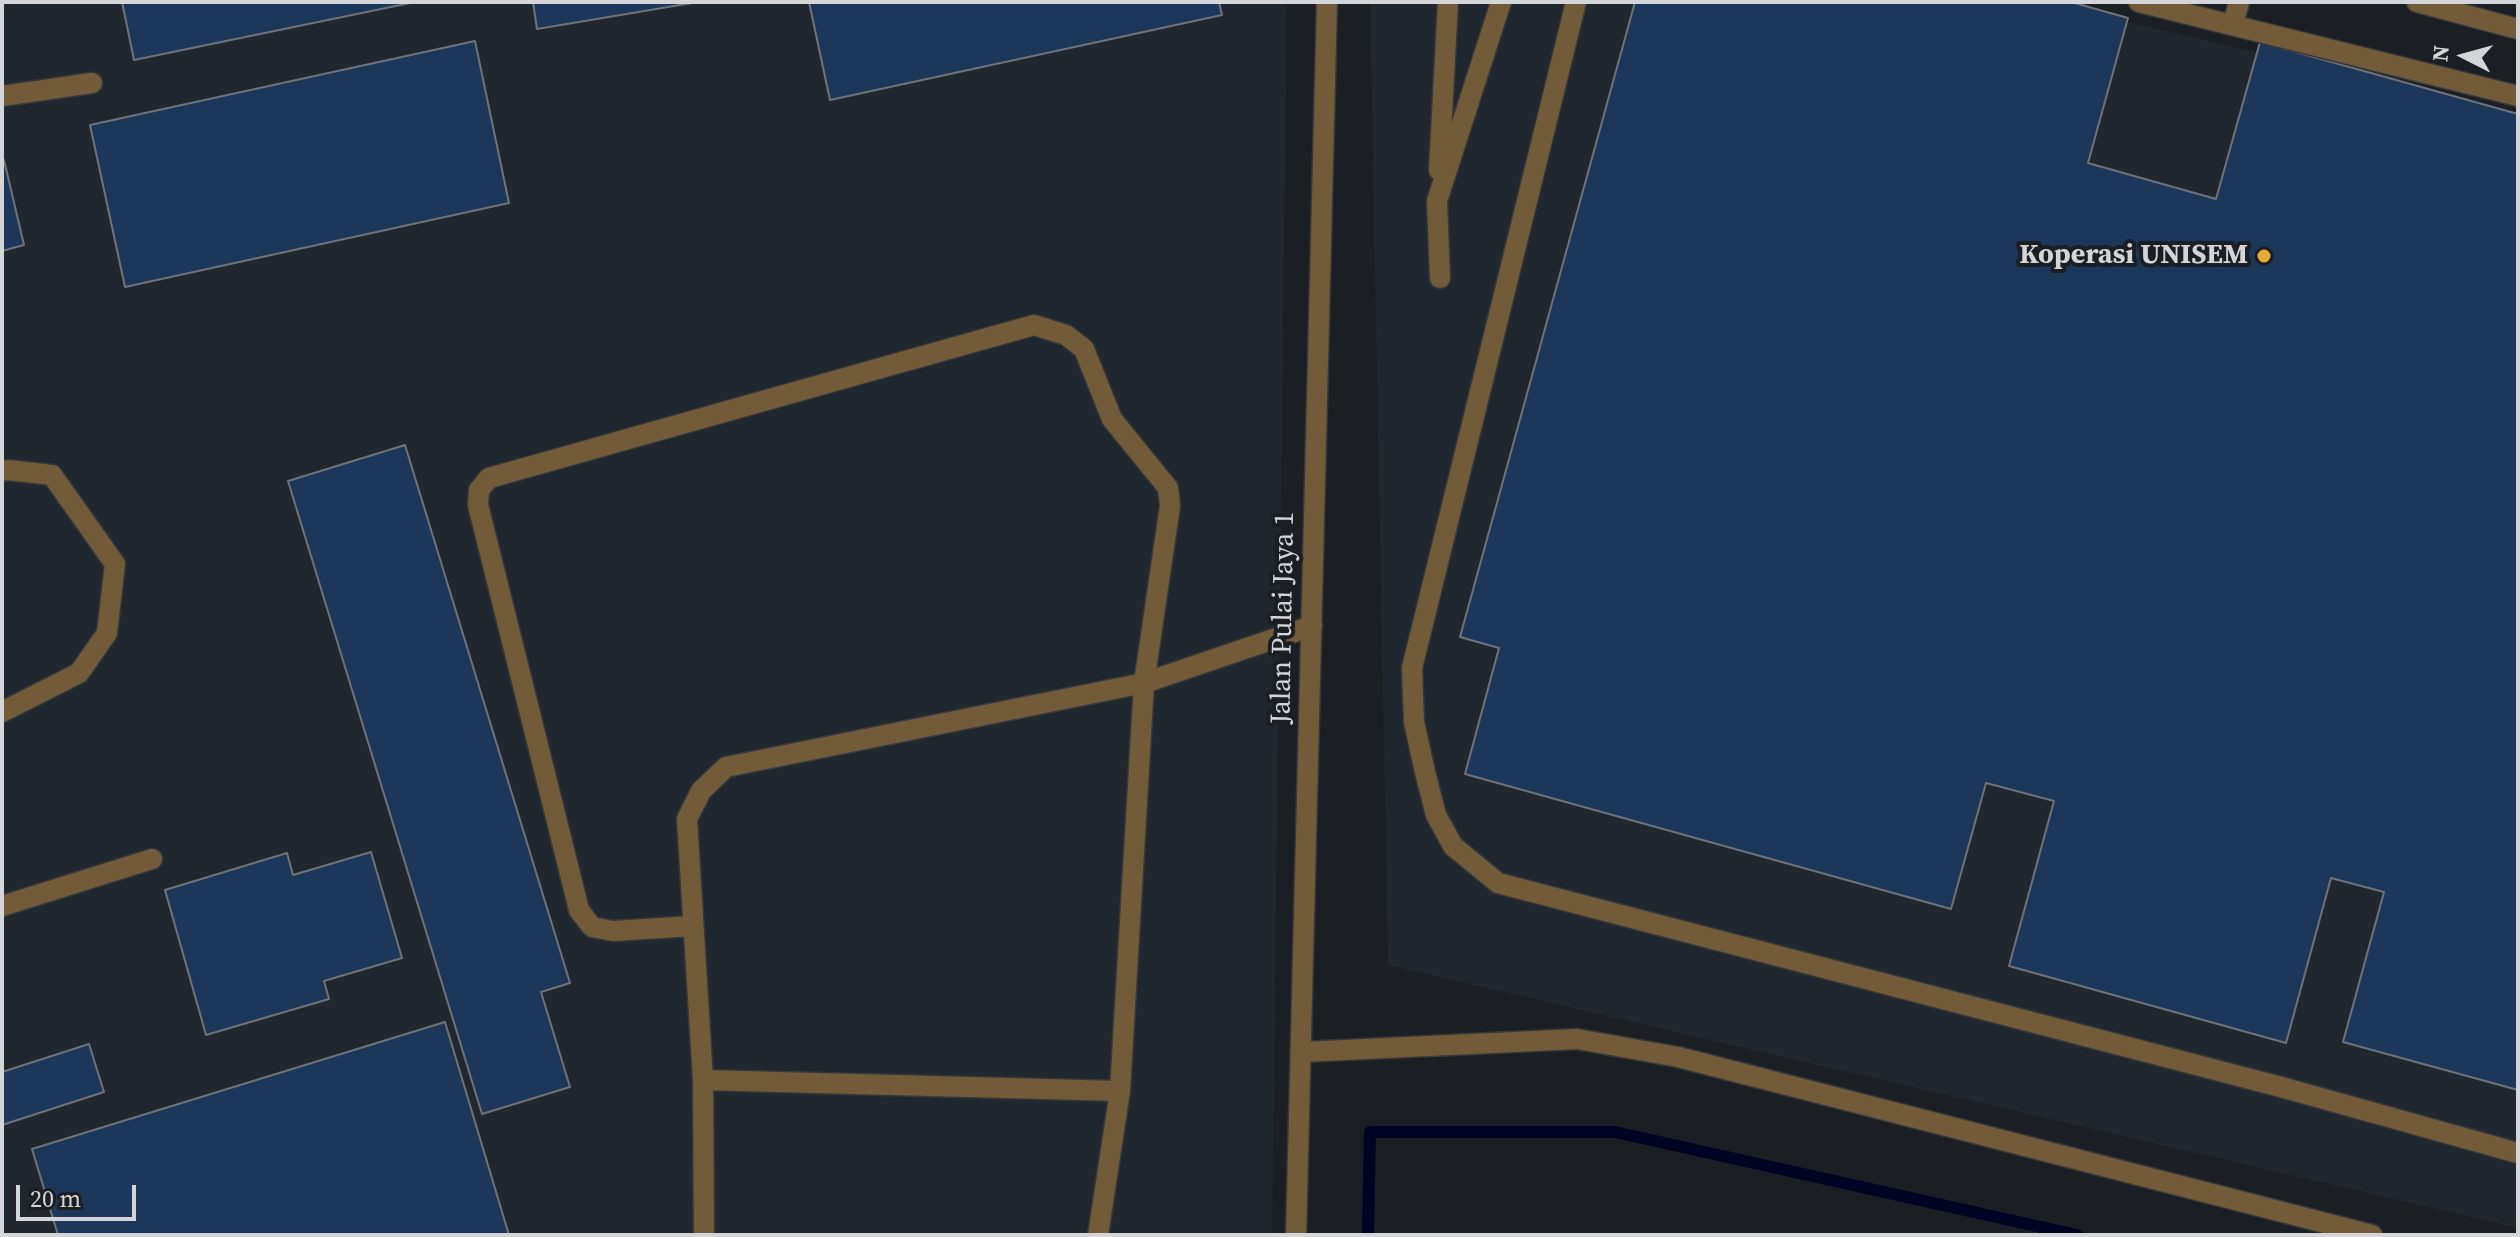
<!DOCTYPE html>
<style>
body{margin:0}
#map{position:relative;width:2520px;height:1237px;overflow:hidden;background:#1b1e22;font-family:"Source Serif 4",serif}
canvas{display:block}
.frame{position:absolute;inset:0;border:4px solid #d3d5d8;pointer-events:none}
.north{position:absolute;left:2424px;top:16px;width:80px;height:80px;-webkit-text-stroke:6px #1b1e22;paint-order:stroke;rotate:276deg;font-size:22px;font-weight:700;line-height:32px;text-align:center;color:#d3d5d8}
.north::after{content:'';display:block;margin:auto;width:28px;height:36px;background:#d3d5d8;clip-path:polygon(50% 0,100% 100%,50% 72%,0 100%)}
.scale{position:absolute;left:16px;top:1185px;width:120px;height:36px;box-sizing:border-box;border:4px solid #d3d5d8;border-top:0;padding-left:10px;font-size:24px;line-height:28px;white-space:nowrap;color:#d3d5d8;-webkit-text-stroke:6px #1b1e22;paint-order:stroke}
</style>
<div id="map">
<canvas width="2520" height="1237"></canvas>
<div class="frame"></div>
<div class="north">N</div>
<div class="scale">20 m</div>
</div>
<script>
const ctx = document.querySelector('canvas').getContext('2d');
ctx.lineJoin = 'round';
function fillPath(path, color) { ctx.fillStyle = color; ctx.fill(path, 'evenodd'); }
const toPath = rows => new Path2D(rows.map(r => 'M' + r).join(''));
function stroke(path, color, width, dash) { ctx.strokeStyle = color; ctx.lineWidth = width; ctx.lineCap = dash ? 'butt' : 'round'; ctx.setLineDash(dash || []); ctx.stroke(path); }
function drawText(font, color, halo, rows, align = 'center') {
  ctx.font = font + ' "Source Serif 4",serif'; ctx.lineWidth = 8; ctx.setLineDash([]); ctx.textBaseline = 'middle'; ctx.strokeStyle = halo; ctx.fillStyle = color; for (const [text, x, y, turn = 0] of rows) {
    ctx.save(); ctx.translate(x, y); ctx.rotate((+turn || 0) * Math.PI / 180); ctx.textAlign = isNaN(turn) ? turn : align; if (halo) ctx.strokeText(text, 0, 0); ctx.fillText(text, 0, 0); ctx.restore();
  }
}
const built = toPath([
 [2,2,1287,2,1272,1235,2,1235],
 [1370,2,2043,2,2518,114,2518,1228,1388,965]
]);
const stream = toPath([
 [1368,1235,1370,1132,1615,1132,2077,1235]
]);
const building = toPath([
 [122,2,415,2,134,60,122,2],
 [533,2,698,2,537,29,533,2],
 [809,2,1219,2,1222,15,830,100,809,2],
 [1635,2,2071,2,2128,18,2088,163,2216,199,2260,42,2518,114,2518,1090,2343,1042,2384,892,2331,878,2286,1043,2009,966,2054,801,1986,783,1951,909,1465,774,1499,648,1460,637,1635,2],
 [475,41,509,203,125,287,90,125,475,41],
 [4,160,24,245,2,251,2,161,4,160],
 [405,445,570,983,541,992,570,1087,482,1114,288,481,405,445],
 [371,852,402,958,324,981,329,999,206,1035,165,890,287,853,293,875,371,852],
 [445,1022,509,1235,58,1235,32,1149,445,1022],
 [89,1044,104,1092,2,1125,2,1072,89,1044]
]);
const service = toPath([
 [1576,2,1412,668,1414,722,1425,772,1436,815,1453,846,1498,883,2281,1087,2518,1153],
 [2139,2,2518,96],
 [2233,25,2239,2],
 [2,96,92,83],
 [1439,170,1448,2],
 [1440,278,1437,201,1501,2],
 [2,471,8,470,52,475,115,564,107,633,79,673,2,712],
 [2,906,152,859],
 [693,926,613,931,592,927,579,910,478,505,479,490,489,478,1034,325,1066,335,1084,349,1112,419,1168,488,1170,506,1144,683,1120,1091,1098,1235],
 [703,1080,1120,1091],
 [704,1235,703,1080,687,819,701,791,726,767,1144,683,1312,626]
]);
const minor = toPath([
 [2417,2,2518,29],
 [1302,1052,1577,1039,1678,1057,2372,1235],
 [1296,1235,1327,2]
]);
const markers = [
 [2264,256,8,"#eaaa39"]
];
const poiNames = [
 ["Koperasi UNISEM",2248,256]
];
const streetNames = [
 ["Jalan Pulai Jaya 1",1284,618,-89]
];
fillPath(built, '#21272f');
stroke(stream, '#000422', 12);
fillPath(building, '#1d375a');
stroke(building, '#6f7277', 2);
stroke(service, '#35383b', 23);
stroke(minor, '#35383b', 23);
stroke(service, '#725b38', 20);
stroke(minor, '#725b38', 20);
for (const [x, y, r, color] of markers) { const dot = new Path2D(); dot.arc(x, y, r, 0, 2 * Math.PI); ctx.fillStyle = color; ctx.fill(dot); stroke(dot, '#1b1e22', 3); }
drawText('bold 28px', '#d3d5d8', '#1b1e22', poiNames, 'right');
drawText('28px', '#d3d5d8', '#1b1e22', streetNames);
</script>
